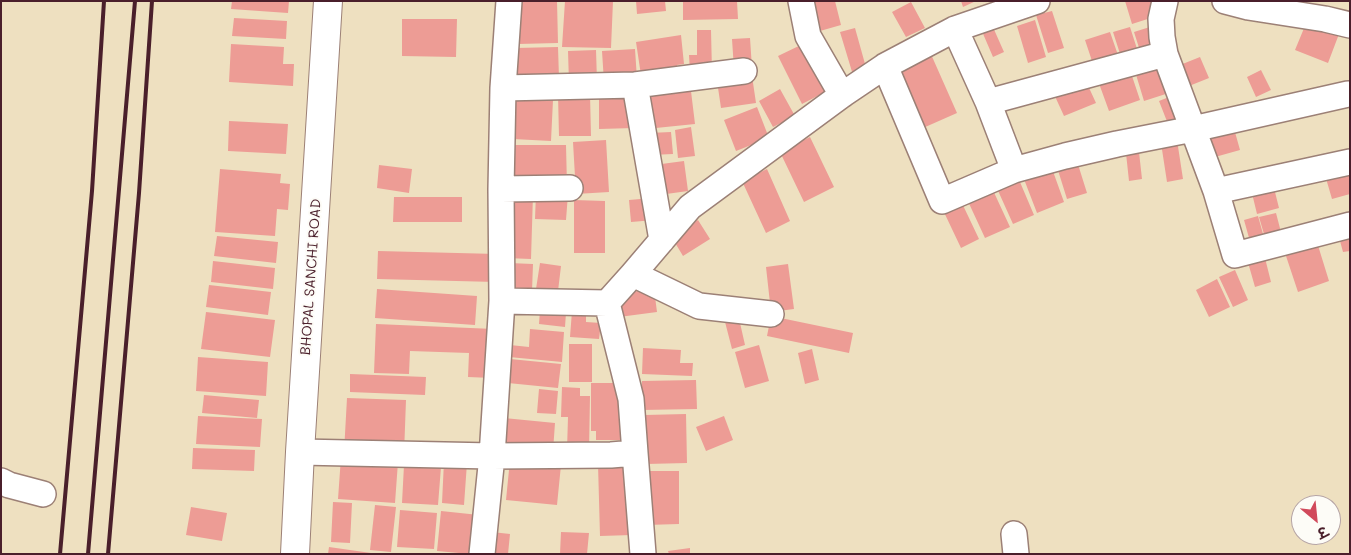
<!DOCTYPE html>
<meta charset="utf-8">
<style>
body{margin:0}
#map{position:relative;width:1351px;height:555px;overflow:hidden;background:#eee0c0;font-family:Mali,"Playpen Sans Deva",sans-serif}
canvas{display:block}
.frame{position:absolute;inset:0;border:2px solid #4a1f2b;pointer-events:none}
.north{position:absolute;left:1291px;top:495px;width:50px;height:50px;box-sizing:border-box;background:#fdfcf7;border:1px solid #b5a4a5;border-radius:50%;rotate:152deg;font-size:14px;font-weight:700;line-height:20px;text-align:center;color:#4a1f2b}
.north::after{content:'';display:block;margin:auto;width:18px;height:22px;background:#d1495b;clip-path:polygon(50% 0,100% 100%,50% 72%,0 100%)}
</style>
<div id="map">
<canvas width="1351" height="555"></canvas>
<div class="frame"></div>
<div class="north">उ</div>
</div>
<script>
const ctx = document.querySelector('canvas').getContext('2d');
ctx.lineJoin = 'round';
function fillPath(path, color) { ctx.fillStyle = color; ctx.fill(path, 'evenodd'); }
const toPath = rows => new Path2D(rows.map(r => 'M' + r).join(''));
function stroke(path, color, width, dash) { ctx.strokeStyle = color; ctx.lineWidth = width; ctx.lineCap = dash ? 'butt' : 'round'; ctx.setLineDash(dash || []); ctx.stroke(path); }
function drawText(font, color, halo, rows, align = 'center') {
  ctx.font = font + ' Mali,sans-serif'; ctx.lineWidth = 4; ctx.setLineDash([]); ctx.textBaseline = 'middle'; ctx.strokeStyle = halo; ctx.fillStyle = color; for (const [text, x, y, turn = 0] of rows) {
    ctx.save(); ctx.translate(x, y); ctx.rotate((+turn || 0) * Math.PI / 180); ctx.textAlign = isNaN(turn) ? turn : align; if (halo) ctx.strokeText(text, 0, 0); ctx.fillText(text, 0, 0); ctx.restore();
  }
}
const building = toPath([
 [232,1,289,1,288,13,231,9],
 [517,1,557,1,558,43,518,44],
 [565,1,613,1,611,48,562,47],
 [636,1,665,1,666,11,637,14],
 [683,1,737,1,738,19,683,20],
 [805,1,835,1,841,25,813,33],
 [961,1,976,1,963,7],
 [1125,1,1153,1,1157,16,1132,24],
 [911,2,925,28,906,37,892,12],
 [1052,11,1064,48,1048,53,1036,15],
 [234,18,287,21,286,39,232,36],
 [402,19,457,19,456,57,402,56],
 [1035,20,1046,57,1028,63,1017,26],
 [1307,21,1339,34,1328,63,1295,50],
 [992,25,1004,52,993,57,981,29],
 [1153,26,1160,48,1141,54,1134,32],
 [1130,27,1139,55,1122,60,1113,32],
 [855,28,867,71,853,75,840,32],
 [697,30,711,30,712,72,690,72,689,55,697,55],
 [1110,32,1119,58,1094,67,1085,40],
 [681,35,684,64,677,65,679,77,642,82,636,42],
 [750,38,752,68,734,69,732,39],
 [805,43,829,90,802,104,778,56],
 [231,44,284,47,283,64,294,64,293,86,229,82],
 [558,47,559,78,515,79,515,48],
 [635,49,637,79,604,82,602,51],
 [596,50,597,81,569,83,568,51],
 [930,52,957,113,923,128,897,67],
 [1200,57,1209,78,1184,88,1175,67],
 [1162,59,1172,92,1144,101,1134,68],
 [1129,67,1140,100,1109,111,1097,78],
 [1261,70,1271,90,1256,97,1247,77],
 [752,76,756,103,721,108,717,81],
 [1085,79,1096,103,1064,116,1053,92],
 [690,83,695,124,646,129,642,88],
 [780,89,795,116,773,127,759,101],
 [599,91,634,91,634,128,599,129],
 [590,94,591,136,559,136,558,95],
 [1174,95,1183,118,1168,124,1159,101],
 [516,98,553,100,551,141,513,139],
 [757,107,769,138,736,151,724,120],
 [229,121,288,124,286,154,228,151],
 [1233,125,1240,150,1215,157,1208,132],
 [691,127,695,156,678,158,675,130],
 [671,132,673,154,651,155,649,133],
 [810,137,834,187,804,202,780,152],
 [606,140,609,192,576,194,573,142],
 [1177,140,1183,179,1167,182,1161,143],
 [1138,143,1142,179,1129,181,1125,144],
 [510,145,566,145,567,186,511,186],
 [1076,158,1087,193,1067,199,1056,164],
 [684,161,688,191,659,195,654,165],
 [1050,163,1064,202,1037,213,1022,174],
 [379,165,412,169,409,193,377,188],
 [220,169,281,174,280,183,290,184,288,210,277,209,275,236,215,232],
 [767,169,790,221,766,233,742,181],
 [1350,173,1350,194,1332,199,1325,175],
 [1017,175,1034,215,1013,224,995,184],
 [1272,180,1279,208,1257,214,1250,185],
 [991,186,1010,227,985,238,966,197],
 [509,193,533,194,531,259,506,258],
 [536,193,568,194,566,220,535,219],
 [394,197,462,197,462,222,393,222],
 [652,198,655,220,631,222,629,200],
 [960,199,979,239,961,248,942,208],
 [574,200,605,201,605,253,574,253],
 [1276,213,1282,236,1266,241,1259,217],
 [1258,216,1265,241,1251,245,1244,220],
 [698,220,710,239,683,256,671,236],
 [1350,227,1350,251,1343,252,1337,230],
 [217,236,278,242,276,263,214,256],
 [1316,239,1329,281,1298,292,1284,250],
 [378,251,497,254,496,282,377,279],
 [1264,254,1271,282,1255,287,1247,259],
 [213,261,275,268,273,289,211,282],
 [509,263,533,264,532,291,508,290],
 [540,263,561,266,558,291,536,289],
 [788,264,794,309,771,312,766,267],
 [1235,270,1248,300,1233,307,1219,277],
 [1217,279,1230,307,1209,317,1196,290],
 [209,285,271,292,268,315,206,307],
 [377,289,477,296,475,325,375,318],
 [654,289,657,312,619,317,616,294],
 [540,310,566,313,565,327,539,324],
 [572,311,586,313,586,322,601,323,599,339,570,337],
 [206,312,275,320,270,357,201,349],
 [738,314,745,345,732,349,724,318],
 [771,316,853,333,849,353,767,336],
 [376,324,494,329,492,378,468,377,469,353,410,351,409,374,374,373],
 [530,329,564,332,562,362,509,357,510,345,529,347],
 [569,344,592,344,592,382,569,382],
 [759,345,769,381,745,388,735,352],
 [643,348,681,350,680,363,693,363,692,376,642,374],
 [812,349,819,380,805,384,798,353],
 [198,357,268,362,266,396,196,391],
 [510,359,561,364,558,388,508,383],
 [350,374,426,377,425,395,350,392],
 [696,380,697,409,642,410,642,381],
 [591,383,625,383,625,440,596,440,596,431,591,431],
 [562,387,580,388,580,396,590,396,589,451,567,450,568,417,561,417],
 [539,389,558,391,556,414,537,413],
 [204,395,259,400,257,418,202,413],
 [347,398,406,400,404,454,344,452],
 [686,414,687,463,646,464,645,415],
 [198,416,262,419,260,447,196,444],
 [724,416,733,440,706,451,696,427],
 [504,418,555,423,553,451,501,446],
 [193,448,255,450,254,471,192,469],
 [341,457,398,462,395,503,338,499],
 [510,460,561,465,557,505,506,500],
 [444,461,467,463,464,505,442,503],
 [631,462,632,535,600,536,598,464],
 [404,465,441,467,438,505,402,503],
 [645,471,679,471,679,524,646,525],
 [333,502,352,503,350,543,331,542],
 [375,505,396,507,391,552,370,550],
 [191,507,227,513,222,541,186,535],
 [400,510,437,513,434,549,397,547],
 [441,511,479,515,470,554,437,551],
 [492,532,510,534,508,554,490,554],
 [561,532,589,533,587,554,560,554],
 [329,547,371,553,371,554,328,554],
 [690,548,690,554,669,554,668,551]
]);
const minor = toPath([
 [801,1,808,36,842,95],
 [1225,1,1248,7,1325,19,1350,25],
 [955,29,988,102,1014,170],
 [1165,54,1216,191,1235,255,1350,225],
 [885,66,942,201,1014,170,1065,156,1117,144,1193,129,1348,94],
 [635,85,662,240],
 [503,88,635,85,744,71],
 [988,102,1165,54,1162,37,1161,19,1165,1],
 [501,189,570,188],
 [1216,191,1350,162],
 [633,274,699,306,771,314],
 [502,301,607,303,633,274,690,207,842,95,885,66,955,29,1037,1],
 [300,452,492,456,611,455,635,453,631,399,607,303],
 [635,453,643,554],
 [1,481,9,485,43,494],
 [1014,534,1016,554],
 [482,554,492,456,502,301,501,189,503,88,509,1]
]);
const major = toPath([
 [295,554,300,452,328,1]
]);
const rail = toPath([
 [60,554,92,191,104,1],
 [88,554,135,1],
 [108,554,139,193,152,1]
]);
const streetNames = [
 ["BHOPAL SANCHI ROAD",311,277,-86]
];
fillPath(building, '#ed9c95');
stroke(minor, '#9c8076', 28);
stroke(major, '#9c8076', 30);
stroke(minor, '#fff', 25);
stroke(major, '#fff', 28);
stroke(rail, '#4a1f2b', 4);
drawText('14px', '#4a1f2b', '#fdfcf7', streetNames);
</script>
